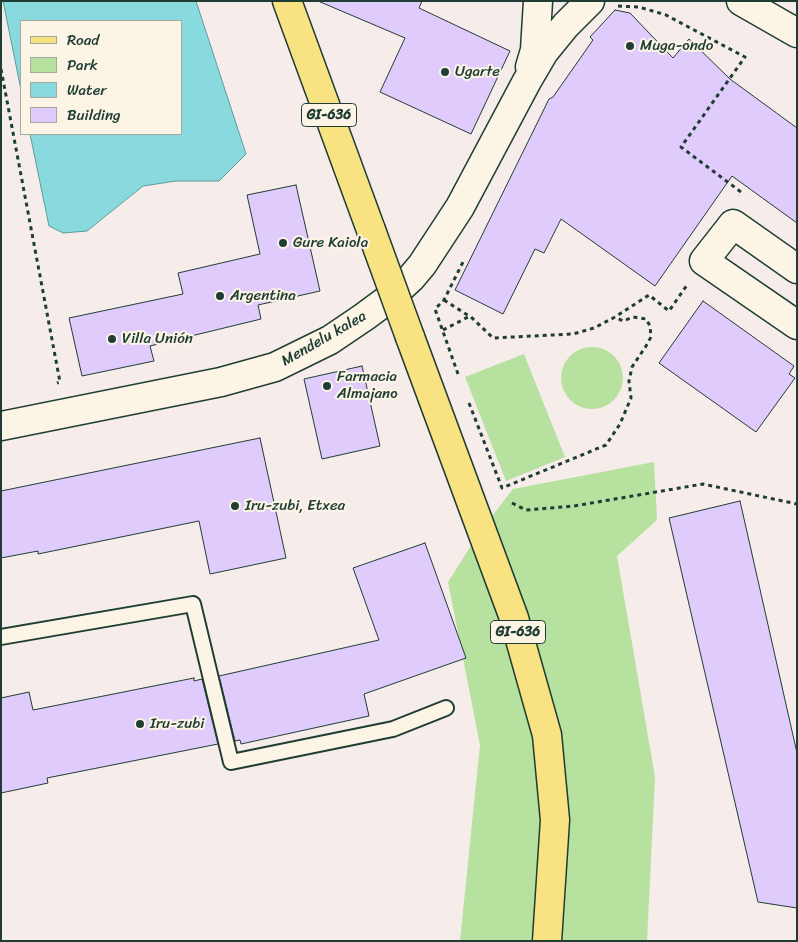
<!DOCTYPE html>
<meta charset="utf-8">
<style>
body{margin:0}
#map{position:relative;width:798px;height:942px;overflow:hidden;background:#f6edea;font-family:Sriracha,sans-serif}
canvas{display:block}
.frame{position:absolute;inset:0;border:2px solid #1f3d34;pointer-events:none}
.legend{position:absolute;left:20px;top:20px;width:162px;height:115px;box-sizing:border-box;background:#fcf5e5;border:1px solid #a4ab9e;margin:0;padding:6px 9px;list-style:none;font-size:15px;color:#1f3d34}
.legend li{display:flex;align-items:center;gap:10px;height:25px}
.legend b{width:25px;border:1px solid #a4ab9e}
</style>
<div id="map">
<canvas width="798" height="942"></canvas>
<div class="frame"></div>
<ul class="legend">
<li><b style="height:6px;background:#f8e281"></b>Road</li>
<li><b style="height:14px;background:#b6e19e"></b>Park</li>
<li><b style="height:14px;background:#88dadf"></b>Water</li>
<li><b style="height:14px;background:#dfcbfc"></b>Building</li>
</ul>
</div>
<script>
const ctx = document.querySelector('canvas').getContext('2d');
ctx.lineJoin = 'round';
function fillPath(path, color) { ctx.fillStyle = color; ctx.fill(path, 'evenodd'); }
const toPath = rows => new Path2D(rows.map(r => 'M' + r).join(''));
function stroke(path, color, width, dash) { ctx.strokeStyle = color; ctx.lineWidth = width; ctx.lineCap = dash ? 'butt' : 'round'; ctx.setLineDash(dash || []); ctx.stroke(path); }
function drawText(font, color, halo, rows, align = 'center') {
  ctx.font = font + ' Sriracha,sans-serif'; ctx.lineWidth = 4; ctx.setLineDash([]); ctx.textBaseline = 'middle'; ctx.strokeStyle = halo; ctx.fillStyle = color; for (const [text, x, y, turn = 0] of rows) {
    ctx.save(); ctx.translate(x, y); ctx.rotate((+turn || 0) * Math.PI / 180); ctx.textAlign = isNaN(turn) ? turn : align; if (halo) ctx.strokeText(text, 0, 0); ctx.fillText(text, 0, 0); ctx.restore();
  }
}
const green = toPath([
 '561 378a31 31 0 1 1 62 0a31 31 0 1 1-62 0Z',
 [524,354,565,457,506,481,465,377],
 [654,462,657,520,617,556,655,777,647,941,460,941,480,745,448,582,481,530,513,489]
]);
const water = toPath([
 [3,1,196,1,246,154,219,181,176,181,143,186,87,231,63,233,49,226,30,134,181,134,181,21,21,21,21,90,3,1]
]);
const building = toPath([
 [318,1,422,1,419,8,510,51,471,134,380,92,405,38,318,1],
 [615,10,630,13,673,58,689,39,730,79,797,128,797,223,732,176,655,286,561,219,544,253,535,249,503,314,455,290,549,99,553,97,593,40,590,37,615,10],
 [296,185,320,291,258,305,261,319,150,346,154,361,82,376,69,318,183,294,178,273,260,254,247,195,296,185],
 [703,301,794,366,789,374,795,378,756,432,659,363,703,301],
 [362,366,380,446,322,459,304,379,362,366],
 [260,438,286,558,210,574,199,521,38,554,38,551,1,558,1,491,260,438],
 [740,501,797,753,797,908,758,902,669,518,740,501],
 [425,543,466,658,364,694,369,716,241,744,240,740,235,741,219,676,379,640,353,568,425,543],
 [194,678,194,681,202,679,218,744,47,778,48,783,1,793,1,698,29,692,33,710,194,678]
]);
const path = toPath([
 [618,6,639,7,666,15,745,57,681,147,741,192,740,196],
 [1,69,60,382,57,383],
 [444,300,469,316],
 [443,330,470,316,493,338,573,334,594,328,615,317,649,295,669,311,687,285],
 [458,374,435,309,444,300,463,262],
 [469,403,502,488,606,445,620,424,631,398,629,381,632,367,646,346,651,337,650,326,646,319,633,317,623,321,615,317],
 [512,503,526,510,574,506,703,484,797,504]
]);
const lane = toPath([
 [1,637,193,604,231,762,393,729,446,708]
]);
const street = toPath([
 [797,269,733,224,704,261,797,325]
]);
const secondary = toPath([
 [741,1,797,33],
 [530,67,535,50,538,1],
 [1,426,221,382,275,367,330,340,364,317,387,300,411,278,422,265,460,207,527,81,544,52,566,25,590,1]
]);
const primary = toPath([
 [287,1,371,230],
 [410,337,514,618,547,735,555,820,547,941]
]);
const primaryBridge = toPath([
 [371,230,410,337]
]);
const markers = [
 [630,46,5,"#1f3d34"],
 [445,72,5,"#1f3d34"],
 [283,243,5,"#1f3d34"],
 [220,296,5,"#1f3d34"],
 [112,339,5,"#1f3d34"],
 [327,386,5,"#1f3d34"],
 [235,506,5,"#1f3d34"],
 [140,724,5,"#1f3d34"]
];
const shields = [
 [329,115,55],
 [518,632,55]
];
const shieldNames = [
 ["GI-636",329,115],
 ["GI-636",518,632]
];
const poiNames = [
 ["Muga-ondo",640,46],
 ["Ugarte",455,72],
 ["Gure Kaiola",293,243],
 ["Argentina",230,296],
 ["Villa Unión",122,339],
 ["Farmacia",337,377],
 ["Almajano",337,394],
 ["Iru-zubi, Etxea",245,506],
 ["Iru-zubi",150,724]
];
const streetNames = [
 ["Mendelu kalea",324,339,-30]
];
fillPath(green, '#b6e19e');
fillPath(water, '#88dadf');
stroke(water, '#5e9b9b', 1);
fillPath(building, '#dfcbfc');
stroke(building, '#1f3d34', 1);
stroke(lane, '#1f3d34', 18);
stroke(street, '#1f3d34', 31);
stroke(secondary, '#1f3d34', 31);
stroke(primary, '#1f3d34', 31);
stroke(path, '#1f3d34', 3, [4, 4]);
stroke(lane, '#fcf5e5', 14);
stroke(street, '#fcf5e5', 28);
stroke(secondary, '#fcf5e5', 28);
stroke(primary, '#f8e281', 28);
stroke(primaryBridge, '#1f3d34', 31, []);
stroke(primaryBridge, '#f8e281', 28);
for (const [x, y, r, color] of markers) { const dot = new Path2D(); dot.arc(x, y, r, 0, 2 * Math.PI); ctx.fillStyle = color; ctx.fill(dot); stroke(dot, '#fcf5e5', 2); }
for (const [x, y, w] of shields) { const box = new Path2D(); box.roundRect(x - w / 2, y - 11.5, w, 23, 4); ctx.fillStyle = '#fcf5e5'; ctx.fill(box); stroke(box, '#1f3d34', 1); }
drawText('bold 14px', '#1f3d34', null, shieldNames);
drawText('15px', '#1f3d34', '#fcf5e5', poiNames, 'left');
drawText('15px', '#1f3d34', '#fcf5e5', streetNames);
</script>
